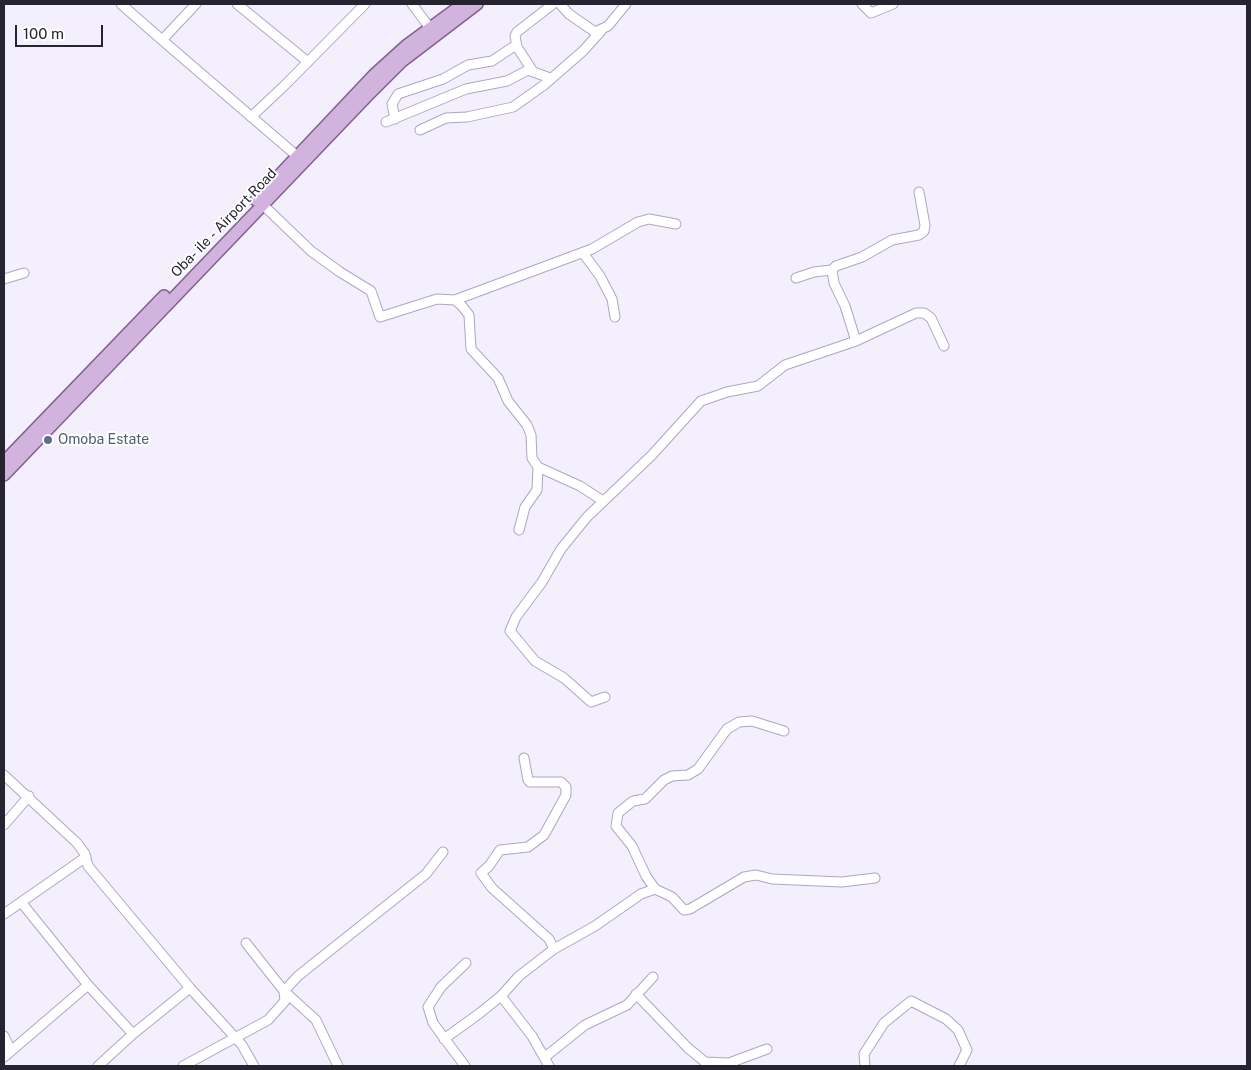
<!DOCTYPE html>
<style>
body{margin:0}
#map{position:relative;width:1251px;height:1070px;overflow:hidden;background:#f3effd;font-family:"Public Sans",sans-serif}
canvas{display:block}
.frame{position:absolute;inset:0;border:5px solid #272431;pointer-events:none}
.scale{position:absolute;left:15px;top:25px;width:88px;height:22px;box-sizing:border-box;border:2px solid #272431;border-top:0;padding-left:6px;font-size:15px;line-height:18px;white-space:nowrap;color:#272431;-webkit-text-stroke:4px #fff;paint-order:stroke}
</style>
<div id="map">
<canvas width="1251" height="1070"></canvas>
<div class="frame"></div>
<div class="scale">100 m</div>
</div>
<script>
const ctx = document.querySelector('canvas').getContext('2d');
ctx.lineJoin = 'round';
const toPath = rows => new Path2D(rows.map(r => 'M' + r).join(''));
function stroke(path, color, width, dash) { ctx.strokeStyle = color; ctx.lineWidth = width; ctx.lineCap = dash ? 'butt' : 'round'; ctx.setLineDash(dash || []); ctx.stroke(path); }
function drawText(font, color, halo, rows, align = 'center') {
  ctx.font = font + ' "Public Sans",sans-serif'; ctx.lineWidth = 4; ctx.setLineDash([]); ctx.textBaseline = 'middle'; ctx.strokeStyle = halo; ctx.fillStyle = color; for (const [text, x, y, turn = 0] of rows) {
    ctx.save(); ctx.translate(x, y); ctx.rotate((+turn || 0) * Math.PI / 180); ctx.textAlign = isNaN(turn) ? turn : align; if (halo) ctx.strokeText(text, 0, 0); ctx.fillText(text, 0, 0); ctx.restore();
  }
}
const minor = toPath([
 [121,4,162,40],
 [196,4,162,40,297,156],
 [237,4,308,62],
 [412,4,430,28],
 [560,4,569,14,595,32,608,26,626,4],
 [862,4,871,13,893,4],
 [532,70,517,47,515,36,517,32,553,4],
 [251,117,285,85,365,4],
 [395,119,392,104,398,94,443,79,468,65,492,61,516,45],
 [386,122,466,89,507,81,528,70,550,78],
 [420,130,446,118,467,117,513,107,544,85,583,51,601,31],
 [260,202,311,251,340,272,371,291,380,317,437,299,455,300,461,305,469,315,471,349,498,378,508,401,527,425,531,435,532,458,538,467,580,486,603,501],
 [583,253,600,276,612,299,615,317],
 [796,278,814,272,832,270],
 [4,279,24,273],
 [455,300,592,249,638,222,649,219,676,224],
 [856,341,845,306,834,283,832,270,836,266,862,257,892,240,919,235,924,231,925,225,919,192],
 [519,530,525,507,537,490,538,467],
 [605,697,591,702,564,678,535,661,510,631,516,617,542,582,561,549,587,517,652,455,701,401,727,392,758,386,785,365,856,341,916,313,924,313,931,318,944,346],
 [524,758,528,780,530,782,561,782,566,787,566,795,544,835,528,847,500,850,489,866,481,873,492,888,549,939,554,949],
 [4,775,77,843,85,854,88,866,190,988,242,1045,254,1066],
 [4,825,29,796],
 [655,889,646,876,632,846,616,826,618,813,633,801,645,799,664,780,672,776,688,775,698,769,727,729,739,722,752,721,784,731],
 [21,902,88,985,133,1034],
 [4,914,86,857],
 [246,943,284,991,316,1020,338,1066],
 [636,994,688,1048,705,1062,729,1063,767,1049],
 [501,996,532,1036,549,1066],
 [4,1036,11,1051],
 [444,1039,480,1013,501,996,519,976,554,949,595,926,641,894,655,889,672,897,684,910,690,909,744,877,756,875,772,879,842,882,875,878],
 [4,1057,88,985],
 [545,1057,585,1025,627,1005,653,977],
 [98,1066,133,1034,190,988],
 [183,1066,268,1020,285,1001,284,991,298,976,426,874,443,852],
 [465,1066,433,1023,428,1007,441,987,466,963],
 [865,1066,864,1054,884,1023,911,1001,946,1019,958,1030,967,1050,959,1066]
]);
const major = toPath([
 [256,200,374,75,406,46,463,4],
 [4,462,164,296],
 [4,475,369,94,401,62,477,4]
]);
const markers = [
 [48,440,5,"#5c6f8a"]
];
const streetNames = [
 ["Oba- ile - Airport Road",224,223,-46]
];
const serviceNames = [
 ["Omoba Estate",58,440]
];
stroke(minor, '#aea5c7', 11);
stroke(major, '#816092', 14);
stroke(minor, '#fff', 9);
stroke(major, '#d1b3dd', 11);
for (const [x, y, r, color] of markers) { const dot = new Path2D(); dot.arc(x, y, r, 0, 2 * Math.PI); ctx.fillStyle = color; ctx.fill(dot); stroke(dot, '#fff', 2); }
drawText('14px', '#272431', '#fff', streetNames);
drawText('14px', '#4e5e75', '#fff', serviceNames, 'left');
</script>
